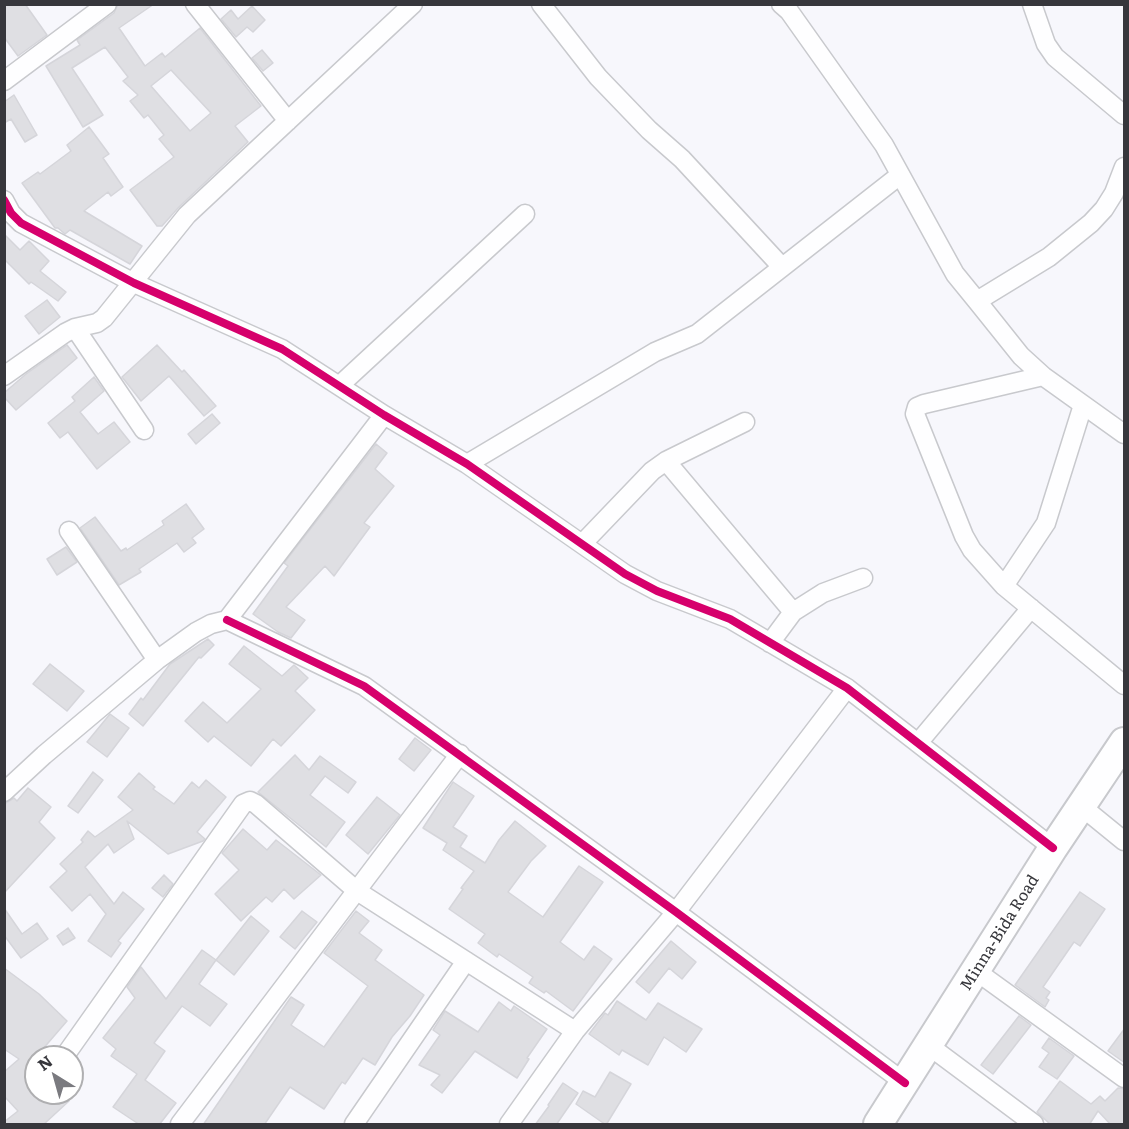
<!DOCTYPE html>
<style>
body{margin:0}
#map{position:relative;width:1129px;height:1129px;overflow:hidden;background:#f7f7fc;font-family:Literata,serif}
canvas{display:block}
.frame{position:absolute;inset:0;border:6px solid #37373c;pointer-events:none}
.north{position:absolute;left:24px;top:1045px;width:60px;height:60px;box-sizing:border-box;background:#fff;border:2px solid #afafb1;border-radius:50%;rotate:323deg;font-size:16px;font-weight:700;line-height:24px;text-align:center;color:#37373c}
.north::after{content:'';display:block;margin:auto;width:21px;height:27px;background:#7a7a7f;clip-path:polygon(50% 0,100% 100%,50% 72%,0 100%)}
</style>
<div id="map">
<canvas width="1129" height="1129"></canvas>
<div class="frame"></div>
<div class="north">N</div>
</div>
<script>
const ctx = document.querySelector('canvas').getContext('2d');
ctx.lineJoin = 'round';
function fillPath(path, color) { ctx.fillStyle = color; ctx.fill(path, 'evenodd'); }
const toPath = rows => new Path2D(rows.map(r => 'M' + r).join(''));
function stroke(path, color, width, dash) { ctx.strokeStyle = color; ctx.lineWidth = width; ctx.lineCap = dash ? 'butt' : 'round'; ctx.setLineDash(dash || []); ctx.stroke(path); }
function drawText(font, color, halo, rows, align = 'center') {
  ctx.font = font + ' Literata,serif'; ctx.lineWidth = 4.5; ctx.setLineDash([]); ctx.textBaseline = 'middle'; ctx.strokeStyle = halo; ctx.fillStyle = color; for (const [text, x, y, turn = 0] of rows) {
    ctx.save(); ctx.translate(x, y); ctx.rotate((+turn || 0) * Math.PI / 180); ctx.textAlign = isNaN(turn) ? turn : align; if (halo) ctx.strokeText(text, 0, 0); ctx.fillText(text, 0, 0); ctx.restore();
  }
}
const building = toPath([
 [4,4,25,4,47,35,18,56,4,37,4,4],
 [118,4,154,4,119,28,145,66,162,53,165,57,200,28,261,106,235,126,248,142,179,207,162,226,157,226,130,190,174,157,159,139,164,135,148,115,144,118,130,101,138,95,123,81,128,77,105,47,72,68,103,115,83,127,46,66,80,45,77,40,114,13,118,4],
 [171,70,211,113,190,131,151,86,171,70],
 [252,6,265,20,253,32,247,27,236,37,221,19,231,10,238,19,252,6],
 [262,50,273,63,263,71,252,58,262,50],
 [14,95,37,135,25,142,11,119,4,123,4,102,14,95],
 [89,127,109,154,103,158,123,187,111,196,108,192,84,211,142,246,130,264,70,230,65,234,58,228,55,228,22,183,38,172,40,174,71,151,67,145,89,127],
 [4,234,20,250,29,241,49,261,40,271,66,292,58,301,31,282,29,284,4,259,4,234],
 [47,300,60,317,39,334,25,316,47,300],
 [67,345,77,358,16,410,4,397,4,393,26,374,67,345],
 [157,345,182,372,184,370,216,406,204,416,169,376,141,401,122,377,157,345],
 [94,377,104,391,80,412,98,434,114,422,130,442,97,469,68,432,60,438,48,423,75,401,72,397,94,377],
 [212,414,220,423,196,444,188,434,212,414],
 [376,444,387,453,375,469,394,486,364,523,370,527,334,576,325,566,286,607,305,620,291,638,278,632,253,614,288,566,284,563,376,444],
 [186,504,204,529,192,538,196,543,184,552,177,543,139,569,141,572,119,585,80,528,95,517,121,551,126,548,127,550,164,525,162,521,186,504],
 [66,547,77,562,57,575,47,559,66,547],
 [208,639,214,645,201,658,199,657,143,726,129,714,141,698,143,700,170,664,208,639],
 [244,646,282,676,294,665,308,678,295,691,315,710,281,746,273,739,251,766,214,736,208,742,185,721,203,702,227,723,261,689,229,664,244,646],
 [50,664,84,691,67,711,33,684,50,664],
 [110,714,129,728,107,757,87,742,110,714],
 [415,738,431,750,414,771,399,759,415,738],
 [295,755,309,770,320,756,356,782,348,793,325,776,310,795,345,822,326,847,258,792,295,755],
 [93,772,103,780,78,813,68,806,93,772],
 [139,773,155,787,153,789,174,804,192,782,199,788,206,780,226,797,197,832,205,839,203,841,168,854,127,821,134,839,114,853,108,844,85,867,114,904,123,892,144,909,118,941,121,943,111,957,88,941,106,914,90,894,72,911,50,887,67,871,60,864,83,842,81,840,88,831,95,837,133,810,118,797,139,773],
 [453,782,474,796,453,827,467,836,460,847,485,863,499,840,515,821,546,846,531,861,508,892,543,917,579,866,603,882,560,942,584,960,594,946,612,959,573,1011,546,991,544,993,529,983,533,977,499,954,497,957,478,943,485,934,449,909,463,889,461,888,474,871,443,850,447,843,423,828,453,782],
 [28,788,51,807,39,822,55,838,4,893,4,804,14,798,17,801,28,788],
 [377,797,400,815,368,854,346,835,377,797],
 [243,829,267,850,276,840,321,875,294,899,284,889,272,902,266,897,241,921,215,894,239,870,222,853,243,829],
 [164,875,173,884,163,897,152,888,164,875],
 [1080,892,1105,909,1080,946,1074,942,1043,987,1050,992,1046,998,1049,1000,1045,1007,1015,985,1080,892],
 [4,908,22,934,37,923,48,939,21,958,4,935,4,908],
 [302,911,317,922,295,949,280,937,302,911],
 [356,911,369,921,359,933,382,950,375,960,424,995,410,1016,392,1037,375,1065,363,1058,345,1084,342,1082,324,1109,290,1087,264,1125,203,1125,291,997,304,1005,291,1025,324,1047,368,986,324,953,356,911],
 [251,916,269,931,234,975,216,960,251,916],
 [68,928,75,938,63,945,57,936,68,928],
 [671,941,696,962,682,979,669,968,649,993,636,982,671,941],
 [202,950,216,960,199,984,227,1004,210,1026,182,1006,154,1043,165,1051,145,1080,176,1103,159,1125,140,1125,113,1107,137,1074,111,1056,116,1049,103,1038,135,998,127,987,141,967,166,999,202,950],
 [4,968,39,994,67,1021,36,1057,36,1093,61,1093,69,1101,43,1125,4,1125,4,1122,18,1111,4,1096,4,1072,19,1059,4,1049,4,968],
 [617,1001,646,1020,658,1003,702,1029,686,1052,664,1037,648,1065,622,1050,619,1055,589,1034,605,1013,608,1015,617,1001],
 [499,1002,511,1011,514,1006,547,1029,527,1058,529,1059,517,1078,475,1051,442,1093,431,1085,440,1075,419,1065,440,1035,433,1030,445,1011,478,1032,499,1002],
 [1019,1016,1031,1025,993,1074,981,1065,1019,1016],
 [1125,1028,1125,1063,1108,1051,1125,1028],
 [1049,1038,1074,1056,1057,1079,1039,1067,1049,1053,1042,1048,1049,1038],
 [610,1072,631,1084,606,1125,576,1104,583,1091,595,1097,610,1072],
 [1060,1081,1091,1104,1100,1096,1105,1101,1118,1088,1125,1089,1125,1125,1111,1125,1098,1111,1089,1125,1051,1125,1037,1112,1060,1081],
 [563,1083,578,1093,556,1125,535,1125,549,1106,548,1105,563,1083]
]);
const street = toPath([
 [195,4,288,121],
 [541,4,598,77,649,130,682,159,782,267],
 [781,4,789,11,884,145,955,274,977,301,1021,356,1043,376,1124,434],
 [1032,4,1046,44,1055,57,1124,115],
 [4,81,107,4],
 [4,200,11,213,21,223,134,283,282,349,384,415,467,464,625,574,657,591,730,619,847,688,1053,848],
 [977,301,1049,257,1091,223,1104,209,1114,193,1124,167],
 [75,328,144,430],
 [4,376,65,333,75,328,97,323,104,318,187,215,413,4],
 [1043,376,924,404,917,407,915,414,964,536,972,550,1004,586,1124,685],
 [340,385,525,214],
 [666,461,793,612],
 [467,464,655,352,697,334,900,175],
 [69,531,157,660],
 [582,544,652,471,666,461,745,422],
 [1004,586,1046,523,1083,405],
 [227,620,364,686,676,912,905,1083],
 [770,643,793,612,823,593,863,578],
 [918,743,1031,608],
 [4,792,44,755,157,660,196,632,211,624,227,620,384,415],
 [1081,806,1124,841],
 [976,971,1124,1078],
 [928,1045,1034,1124],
 [64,1057,243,804,250,801,256,804,357,891,575,1031],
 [180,1124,460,754],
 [354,1124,466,961],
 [509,1124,575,1031,676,912,847,688]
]);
const primary = toPath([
 [878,1124,1053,848,1124,742]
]);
const cycleway = toPath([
 [4,200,11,213,21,223,134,283,282,349,384,415,467,464,625,574,657,591,730,619,847,688,1053,848],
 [227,620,364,686,676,912,905,1083]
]);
const streetNames = [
 ["Minna-Bida Road",1000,933,-58]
];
fillPath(building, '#dfdfe3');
stroke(building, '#d5d5da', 1.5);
stroke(street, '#c8c9cd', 21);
stroke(primary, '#c8c9cd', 32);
stroke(street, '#fefeff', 18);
stroke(primary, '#fefeff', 28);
stroke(cycleway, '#d6006c', 8);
drawText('16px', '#37373c', '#fff', streetNames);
</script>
